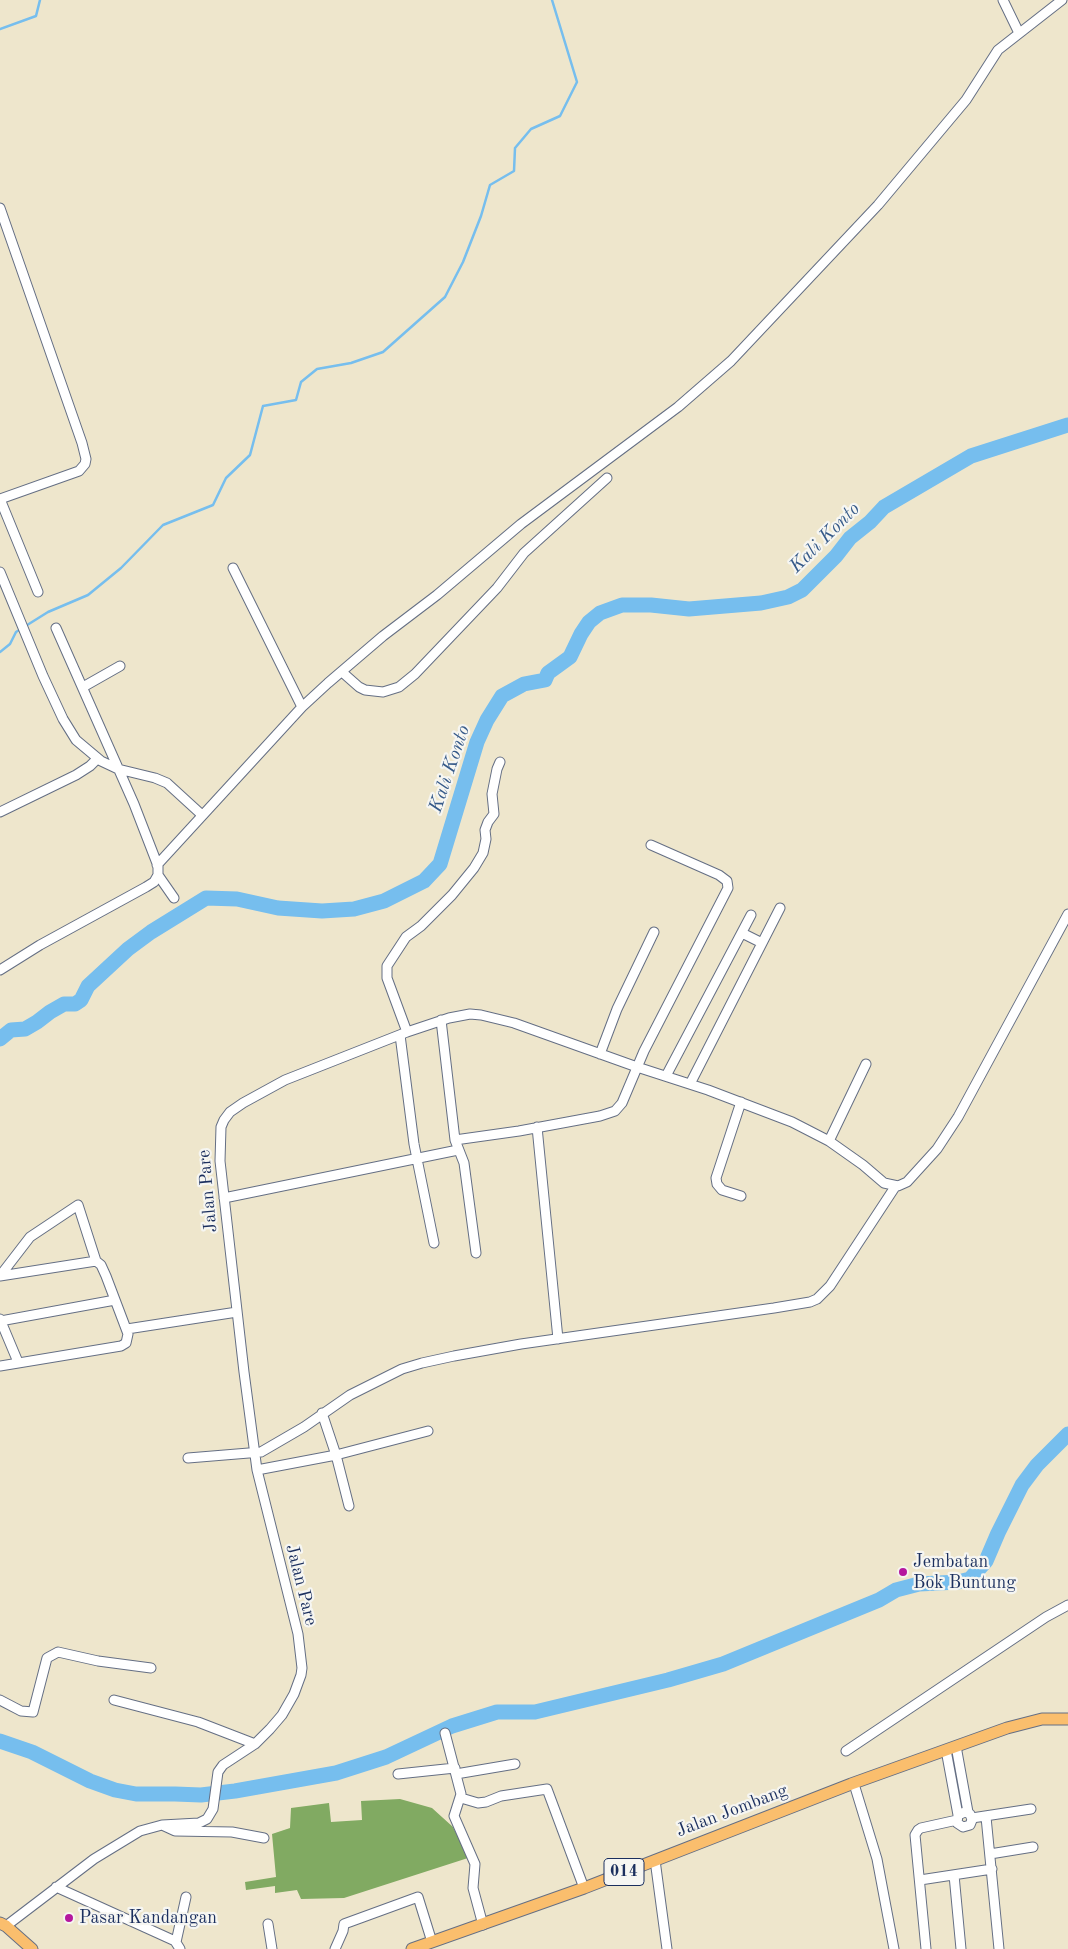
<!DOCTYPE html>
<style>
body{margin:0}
canvas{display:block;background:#eee6cc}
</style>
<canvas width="1068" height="1949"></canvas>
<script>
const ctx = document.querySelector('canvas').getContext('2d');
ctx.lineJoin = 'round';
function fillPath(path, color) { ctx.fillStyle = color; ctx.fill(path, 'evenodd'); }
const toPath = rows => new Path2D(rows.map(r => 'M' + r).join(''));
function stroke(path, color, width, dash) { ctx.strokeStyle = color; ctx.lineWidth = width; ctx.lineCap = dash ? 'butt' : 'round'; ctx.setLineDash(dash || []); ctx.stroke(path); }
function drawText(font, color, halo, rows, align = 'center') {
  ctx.font = font + ' "Old Standard TT",serif'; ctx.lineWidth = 4.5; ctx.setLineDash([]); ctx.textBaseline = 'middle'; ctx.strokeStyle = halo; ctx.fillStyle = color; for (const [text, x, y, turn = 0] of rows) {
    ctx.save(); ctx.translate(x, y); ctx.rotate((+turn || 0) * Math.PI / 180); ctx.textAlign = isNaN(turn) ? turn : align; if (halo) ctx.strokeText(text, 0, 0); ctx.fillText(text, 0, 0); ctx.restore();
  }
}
const forest = toPath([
 [400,1799,432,1808,453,1827,468,1858,344,1898,301,1899,297,1890,275,1893,275,1886,246,1890,245,1882,276,1877,272,1834,290,1828,291,1808,329,1803,331,1822,362,1820,361,1801]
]);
const stream = toPath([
 [0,29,36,16,40,0],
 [0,652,10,644,16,632,48,612,88,595,121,568,163,525,213,505,226,478,250,455,263,406,296,400,301,382,317,369,351,363,383,352,445,297,463,262,481,216,490,185,514,171,515,148,531,129,560,116,577,82,552,0]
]);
const river = toPath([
 [0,1039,11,1030,25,1029,37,1022,50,1012,64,1004,75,1004,81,1000,88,986,128,949,151,932,206,898,237,899,278,908,322,911,354,909,384,901,424,881,440,864,477,742,487,720,502,696,524,684,545,680,548,673,570,657,581,634,589,622,600,613,622,605,651,605,689,609,761,603,788,597,802,590,836,556,850,538,870,522,884,507,971,456,1068,425],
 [0,1741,32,1752,90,1781,115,1790,136,1794,175,1794,201,1795,235,1791,336,1773,386,1757,452,1726,497,1712,535,1712,668,1680,723,1664,879,1600,896,1590,919,1584,958,1582,970,1579,986,1561,998,1533,1022,1485,1037,1465,1068,1434]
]);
const minor = toPath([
 [1003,0,1019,33],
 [0,208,82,443,86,459,85,464,79,471,0,499],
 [0,499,38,592],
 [233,568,302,707],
 [0,572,43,676,63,719,76,740,101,761,118,769,155,778,167,783,202,815],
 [342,672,359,687,365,690,383,692,399,687,415,674,497,588,524,553,607,478],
 [83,687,120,666],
 [0,812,76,775,90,766,97,759],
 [157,865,302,707,328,683,383,636,437,595,521,524,678,407,731,361,878,205,966,100,998,50,1062,0],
 [158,875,174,898],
 [742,933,762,943],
 [0,970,40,945,146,887,154,882,158,875,158,866,134,804,56,628],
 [441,1020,455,1140,464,1163,476,1253],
 [407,1032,387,978,387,966,406,937,421,926,452,895,474,868,483,853,486,839,485,830,488,822,494,814,492,794,497,769,500,762],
 [400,1035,414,1144,434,1243],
 [600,1054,617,1009,654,932],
 [666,1076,751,915],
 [690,1084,780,908],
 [537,1127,558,1339],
 [455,1140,519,1131,600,1116,615,1111,622,1103,644,1051,728,888,727,881,719,875,651,845],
 [829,1141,866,1064],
 [741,1196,722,1190,717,1184,716,1178,741,1102],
 [224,1198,458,1150],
 [0,1276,96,1261,101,1265,106,1276,128,1334,126,1343,121,1346,0,1366],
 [0,1276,30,1237,78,1205,96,1261],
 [0,1319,18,1362],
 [0,1321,115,1300],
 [127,1329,237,1312],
 [322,1413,336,1455,349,1506],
 [188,1458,261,1452,304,1427,350,1395,402,1369,422,1363,454,1356,521,1344,774,1308,810,1302,817,1299,830,1286,895,1187],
 [257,1470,336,1455,428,1431],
 [0,1700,21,1711,33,1712,47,1658,58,1652,98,1661,151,1668],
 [114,1700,198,1722,255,1744],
 [445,1733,461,1794,454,1816,475,1864,473,1888,483,1925],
 [956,1746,968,1812],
 [946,1750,958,1815,957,1823,963,1827,970,1825,972,1820,970,1814,965,1812,958,1815],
 [846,1751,1046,1617,1068,1605],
 [398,1774,455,1768],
 [456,1774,515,1764],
 [854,1784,877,1859,894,1949],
 [461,1798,478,1803,486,1802,501,1796,547,1789,584,1888],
 [986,1817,999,1949],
 [972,1818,1031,1809],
 [162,1825,175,1831,232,1832,264,1838],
 [990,1854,1033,1847],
 [655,1860,667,1949],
 [954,1875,961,1949],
 [920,1880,992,1869],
 [56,1887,175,1941,180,1949],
 [268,1924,272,1949],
 [6,1926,94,1859,140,1831,162,1825,199,1823,207,1819,213,1809,218,1772,223,1765,255,1744,270,1729,282,1715,294,1694,301,1675,302,1668,298,1634,257,1470,244,1372,220,1161,221,1127,224,1120,230,1112,243,1103,285,1080,407,1032,449,1018,470,1014,481,1015,514,1023,637,1067,708,1090,792,1122,829,1141,863,1165,884,1183,898,1186,907,1182,937,1149,958,1117,1068,914],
 [176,1942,186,1897],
 [335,1949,343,1931,344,1924,418,1897,432,1942],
 [926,1949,915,1835,918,1830,921,1828,957,1820]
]);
const major = toPath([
 [0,1923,6,1926,32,1949],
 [412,1949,584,1888,851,1784,1007,1728,1042,1719,1068,1719]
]);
const markers = [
 [903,1572,5,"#b5179e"],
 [69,1918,5,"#b5179e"]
];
const shields = [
 [624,1872,40]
];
const shieldNames = [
 ["014",624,1872]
];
const streetNames = [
 ["Jalan Pare",208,1191,-95],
 ["Jalan Pare",301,1585,76],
 ["Jalan Jombang",732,1811,-21]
];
const poiNames = [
 ["Jembatan",913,1562],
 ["Bok Buntung",913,1583],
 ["Pasar Kandangan",79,1918]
];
const waterNames = [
 ["Kali Konto",825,538,-45],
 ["Kali Konto",450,769,-71]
];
fillPath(forest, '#81aa62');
stroke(stream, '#76beee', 2.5);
stroke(river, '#76beee', 15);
stroke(minor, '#656f84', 11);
stroke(major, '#656f84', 13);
stroke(minor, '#fff', 9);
stroke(major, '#fabe6d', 11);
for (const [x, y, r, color] of markers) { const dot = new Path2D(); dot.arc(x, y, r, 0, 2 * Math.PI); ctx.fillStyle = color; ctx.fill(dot); stroke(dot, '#f6f6f2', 2); }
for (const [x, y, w] of shields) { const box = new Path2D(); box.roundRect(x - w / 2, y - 13.5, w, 27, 4); ctx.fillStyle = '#f6f6f2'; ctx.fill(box); stroke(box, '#1b2f5e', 1); }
drawText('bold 16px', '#1b2f5e', null, shieldNames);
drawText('18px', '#1b2f5e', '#f6f6f2', streetNames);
drawText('18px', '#1b2f5e', '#f6f6f2', poiNames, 'left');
drawText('italic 19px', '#365a89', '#f6f6f2', waterNames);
</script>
